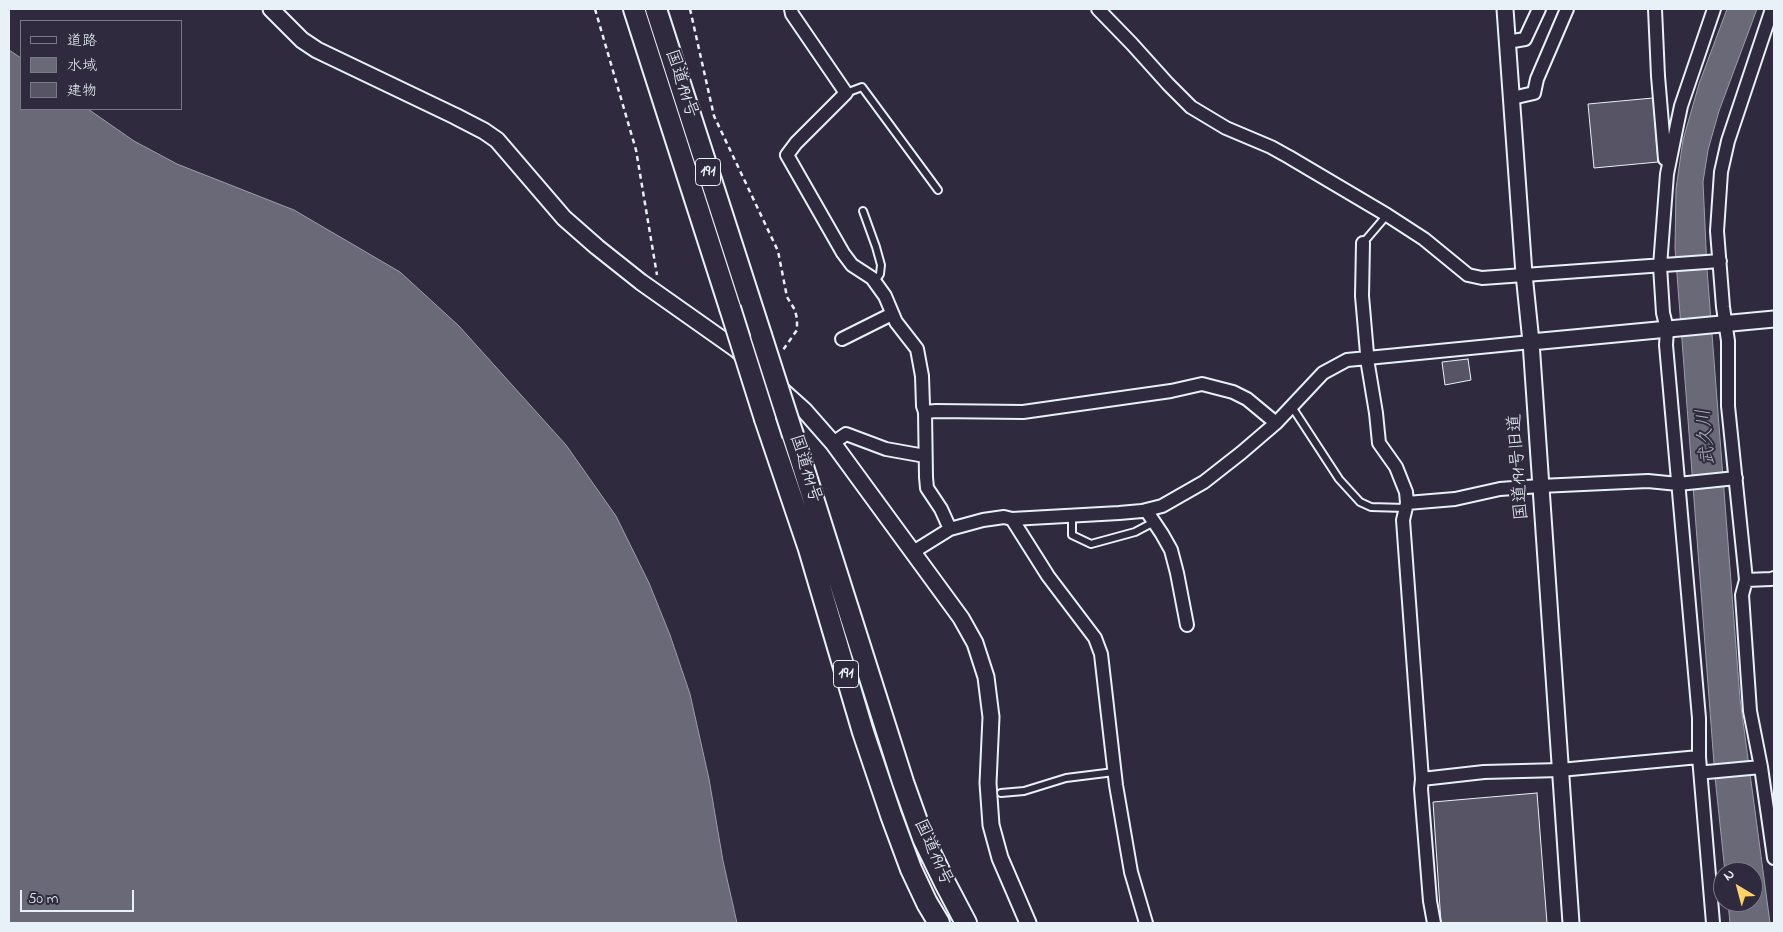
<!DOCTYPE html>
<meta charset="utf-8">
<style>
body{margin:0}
#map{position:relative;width:1783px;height:932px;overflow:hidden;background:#2f2a3d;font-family:"Indie Flower","Klee One",sans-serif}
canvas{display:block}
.frame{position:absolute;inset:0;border:10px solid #e8f1f8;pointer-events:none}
.legend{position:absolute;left:20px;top:20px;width:162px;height:90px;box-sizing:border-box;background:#2f2a3d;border:1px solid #797a88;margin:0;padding:6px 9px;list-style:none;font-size:15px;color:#e8f1f8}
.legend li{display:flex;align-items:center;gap:10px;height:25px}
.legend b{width:25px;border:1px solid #797a88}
.north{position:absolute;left:1713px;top:862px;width:50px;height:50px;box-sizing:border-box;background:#2f2a3d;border:1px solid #797a88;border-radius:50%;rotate:323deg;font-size:14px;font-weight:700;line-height:20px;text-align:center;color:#e8f1f8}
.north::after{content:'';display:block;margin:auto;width:18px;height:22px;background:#ffd166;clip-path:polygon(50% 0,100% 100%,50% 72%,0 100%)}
.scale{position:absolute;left:20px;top:890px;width:114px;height:22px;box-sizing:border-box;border:2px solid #e8f1f8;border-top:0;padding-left:6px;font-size:15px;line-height:18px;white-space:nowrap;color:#e8f1f8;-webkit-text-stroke:4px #2f2a3d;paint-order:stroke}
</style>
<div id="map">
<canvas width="1783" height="932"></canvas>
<div class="frame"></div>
<ul class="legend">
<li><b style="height:6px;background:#2f2a3d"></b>道路</li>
<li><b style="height:14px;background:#696978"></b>水域</li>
<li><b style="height:14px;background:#575565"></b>建物</li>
</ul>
<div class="north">N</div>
<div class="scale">50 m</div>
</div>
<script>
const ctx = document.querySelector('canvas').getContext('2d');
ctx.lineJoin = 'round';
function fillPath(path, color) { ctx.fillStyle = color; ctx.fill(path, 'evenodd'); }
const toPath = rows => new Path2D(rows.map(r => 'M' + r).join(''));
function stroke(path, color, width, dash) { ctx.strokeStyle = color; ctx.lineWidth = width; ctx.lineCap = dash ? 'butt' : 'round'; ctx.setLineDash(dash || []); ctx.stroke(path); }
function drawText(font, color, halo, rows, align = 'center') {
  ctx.font = font + ' "Indie Flower","Klee One",sans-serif'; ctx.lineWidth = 4; ctx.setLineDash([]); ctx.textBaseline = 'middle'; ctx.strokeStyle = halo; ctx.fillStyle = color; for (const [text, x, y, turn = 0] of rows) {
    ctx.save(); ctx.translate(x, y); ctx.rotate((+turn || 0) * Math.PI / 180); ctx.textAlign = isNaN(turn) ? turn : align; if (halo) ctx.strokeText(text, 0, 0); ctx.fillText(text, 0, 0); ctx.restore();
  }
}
const water = toPath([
 [1727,9,1757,9,1719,111,1708,150,1703,182,1707,269,1740,699,1770,923,1730,923,1728,902,1753,902,1753,872,1725,872,1715,777,1675,248,1676,189,1683,140,1699,84,1727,9],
 [9,50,21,58,21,109,88,109,134,141,177,164,294,210,400,272,459,326,566,445,616,516,649,583,670,635,690,694,709,779,723,861,737,923,9,923,9,50]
]);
const building = toPath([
 [1653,98,1658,162,1594,168,1588,104,1653,98],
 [1468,359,1471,380,1445,385,1442,362,1468,359],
 [1537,793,1547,923,1441,923,1433,802,1537,793]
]);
const path = toPath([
 [595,9,636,150,657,275],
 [690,9,714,116,778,251,787,297,795,310,797,319,797,330,783,350]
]);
const service = toPath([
 [846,93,862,87,938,190],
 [863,211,876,247,881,265,880,274,875,282],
 [1363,243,1387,215],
 [1292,407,1339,479,1360,502,1371,507,1405,508],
 [1072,515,1072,535,1091,544,1135,532,1154,522],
 [1001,793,1024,791,1066,778,1114,772]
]);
const minor = toPath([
 [791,9,792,14,846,93,796,143,787,155,843,253,852,265,872,278,885,296,896,322,917,349,922,376,923,406,925,412,926,477,927,488,941,509,950,529],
 [1098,9,1132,44,1168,84,1191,107,1226,128,1271,147,1289,157,1387,215,1424,239,1468,275,1482,278,1720,261],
 [1655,9,1658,76,1665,159],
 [1772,9,1728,141,1721,172,1717,231,1723,307,1728,341,1728,406,1746,580,1742,595,1750,711,1761,767,1774,858],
 [1507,42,1525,39,1539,9],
 [1512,98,1534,93,1537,79,1567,9],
 [1363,243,1362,296,1368,365,1376,413,1379,443,1396,467,1406,492,1407,503,1403,520,1422,779,1421,789,1430,901,1434,923],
 [842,339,888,316,892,315],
 [925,412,936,411,1023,412,1171,391,1202,384,1233,392,1247,399,1276,423],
 [833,443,846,434,886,449,925,456],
 [1407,503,1455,499,1500,489,1540,486,1648,481,1678,484,1736,478],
 [1146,510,1162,534,1171,550,1177,573,1187,625],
 [1012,519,1048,576,1095,638,1101,654,1116,785,1131,872,1146,923],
 [913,552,950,529,983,520,1004,517,1012,519,1119,513,1142,511,1162,506,1204,482,1241,453,1276,423,1323,373,1347,360,1531,342],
 [1746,580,1771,579,1774,578],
 [1707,772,1761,767],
 [1422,779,1484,772,1560,770,1699,757],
 [1713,923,1699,757,1699,718,1666,345,1667,329,1663,313,1660,266,1667,174,1677,125,1681,106,1714,9]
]);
const tertiary = toPath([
 [271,9,302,40,317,50,455,116,484,131,497,140,564,218,597,247,641,282,736,349,804,410,833,443,961,618,975,643,986,677,991,717,988,783,991,825,1000,858,1028,923],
 [1505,9,1524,274,1531,342,1571,923],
 [1531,342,1774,319]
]);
const trunk = toPath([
 [634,9,730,308],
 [656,9,761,335],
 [765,419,809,549,863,732,891,815,911,869,927,903,939,923],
 [793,435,903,782,923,838,945,883,966,923]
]);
const trunkBridge = toPath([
 [730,308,765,419],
 [761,335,793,435]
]);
const shields = [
 [708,172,25],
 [846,674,25]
];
const shieldNames = [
 ["191",708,172],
 ["191",846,674]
];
const streetNames = [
 ["国道191号",680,84,72],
 ["国道191号旧道",1520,467,-94],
 ["国道191号",804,469,73],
 ["国道191号",932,853,66]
];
const waterNames = [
 ["武久川",1708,437,-95]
];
fillPath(water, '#696978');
stroke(water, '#9c9fab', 1);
fillPath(building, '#575565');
stroke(building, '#e8f1f8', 1);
stroke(service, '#e8f1f8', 10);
stroke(minor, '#e8f1f8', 16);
stroke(tertiary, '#e8f1f8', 19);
stroke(trunk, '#e8f1f8', 24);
stroke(path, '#e8f1f8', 2.5, [5, 4]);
stroke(service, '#2f2a3d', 6);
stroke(minor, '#2f2a3d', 12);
stroke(tertiary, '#2f2a3d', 15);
stroke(trunk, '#2f2a3d', 20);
stroke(trunkBridge, '#e8f1f8', 24, []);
stroke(trunkBridge, '#2f2a3d', 20);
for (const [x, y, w] of shields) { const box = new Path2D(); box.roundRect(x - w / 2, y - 13.5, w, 27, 4); ctx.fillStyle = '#2f2a3d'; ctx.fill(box); stroke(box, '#e8f1f8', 1); }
drawText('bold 16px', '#e8f1f8', null, shieldNames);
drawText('18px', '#e8f1f8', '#2f2a3d', streetNames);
drawText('italic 19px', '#afb4be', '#2f2a3d', waterNames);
</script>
